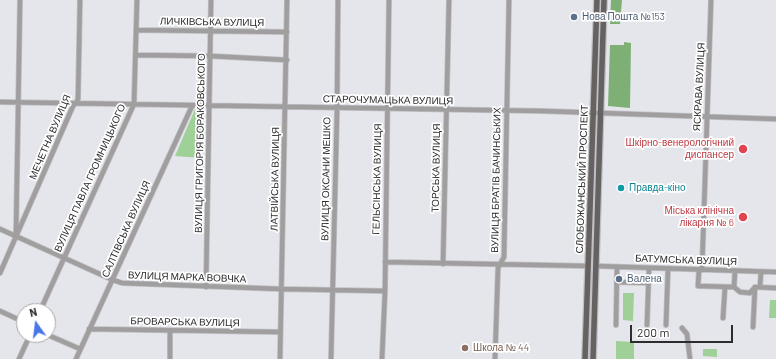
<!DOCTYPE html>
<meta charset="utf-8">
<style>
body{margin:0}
#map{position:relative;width:776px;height:359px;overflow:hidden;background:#e5e6eb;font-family:Barlow,sans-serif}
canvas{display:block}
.north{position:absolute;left:16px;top:303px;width:40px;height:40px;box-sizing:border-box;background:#fff;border:1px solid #ababab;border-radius:50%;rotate:346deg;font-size:11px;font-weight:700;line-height:16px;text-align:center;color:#2c2c2e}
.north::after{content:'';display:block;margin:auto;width:14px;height:18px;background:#4875e7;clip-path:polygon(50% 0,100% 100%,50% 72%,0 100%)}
.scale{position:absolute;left:630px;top:325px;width:103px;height:18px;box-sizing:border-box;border:2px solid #2c2c2e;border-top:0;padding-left:5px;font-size:12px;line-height:14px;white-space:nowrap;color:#2c2c2e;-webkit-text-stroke:3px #fff;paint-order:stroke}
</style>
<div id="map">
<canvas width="776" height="359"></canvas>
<div class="north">N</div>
<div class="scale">200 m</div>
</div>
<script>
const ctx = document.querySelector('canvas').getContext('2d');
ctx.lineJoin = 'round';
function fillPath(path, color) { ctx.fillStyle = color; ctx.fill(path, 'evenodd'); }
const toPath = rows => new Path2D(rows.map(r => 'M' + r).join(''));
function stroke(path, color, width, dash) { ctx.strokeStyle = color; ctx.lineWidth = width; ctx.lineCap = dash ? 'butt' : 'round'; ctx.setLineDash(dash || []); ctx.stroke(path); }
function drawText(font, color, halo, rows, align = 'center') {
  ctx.font = font + ' Barlow,sans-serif'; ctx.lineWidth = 3.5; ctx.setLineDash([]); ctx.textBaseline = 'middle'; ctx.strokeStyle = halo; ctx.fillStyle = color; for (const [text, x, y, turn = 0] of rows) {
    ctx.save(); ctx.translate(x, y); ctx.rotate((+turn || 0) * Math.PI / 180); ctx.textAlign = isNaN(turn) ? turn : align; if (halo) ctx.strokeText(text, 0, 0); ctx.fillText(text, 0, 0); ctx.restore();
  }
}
const green = toPath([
 [195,109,204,110,201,158,175,156],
 [623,293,634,293,633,321,623,320],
 [770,300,776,300,776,318,769,318],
 [616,341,634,342,634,359,616,359],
 [703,349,717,349,717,357,703,356]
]);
const forest = toPath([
 [611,0,622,0,620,24,610,24],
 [624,42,631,43,630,108,608,106,610,45,624,45]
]);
const minor = toPath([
 [136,30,287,32],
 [136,55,210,56,287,60],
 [0,102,542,111,776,119],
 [0,229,113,280,122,283,281,289,385,291],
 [16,235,20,0],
 [385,262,588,266],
 [443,264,449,0],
 [596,266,776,272],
 [699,270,698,286,734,287,740,292,750,293,755,287,776,288],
 [702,270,711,0],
 [0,273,73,106,76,103,78,99,80,0],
 [617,282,649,283],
 [206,287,211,0],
 [734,287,735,271],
 [760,287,761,272],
 [0,311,24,322],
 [40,311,134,104,137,0],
 [723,318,725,287],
 [616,325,617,267],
 [647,325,649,268],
 [666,325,668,269],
 [753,327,755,287],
 [682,328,687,334,690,359],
 [89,329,280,332],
 [48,335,80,349],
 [19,359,30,335],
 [76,359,192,106],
 [170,359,170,331],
 [280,359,287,0],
 [331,359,337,112,338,0],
 [382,359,385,291,389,0],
 [495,359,498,268,504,257,509,0]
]);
const major = toPath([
 [585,359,597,0],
 [593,359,604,0]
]);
const markers = [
 [574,17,4,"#5c6f8a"],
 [743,149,5,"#e0444e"],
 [621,188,4,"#0f9aa8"],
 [743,217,5,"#e0444e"],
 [619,279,4,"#5c6f8a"],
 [465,348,4,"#8d6e63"]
];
const serviceNames = [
 ["Нова Пошта №153",582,17],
 ["Валена",627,279]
];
const streetNames = [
 ["ЛИЧКІВСЬКА ВУЛИЦЯ",212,22,1],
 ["ЯСКРАВА ВУЛИЦЯ",699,87,-87],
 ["СТАРОЧУМАЦЬКА ВУЛИЦЯ",388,100,1],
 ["МЕЧЕТНА ВУЛИЦЯ",50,137,-67],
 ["ВУЛИЦЯ ГРИГОРІЯ БОРАКОВСЬКОГО",200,143,-89],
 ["ТОРСЬКА ВУЛИЦЯ",436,168,-89],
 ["ВУЛИЦЯ ПАВЛА ГРОМНИЦЬКОГО",90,178,-66],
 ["ЛАТВІЙСЬКА ВУЛИЦЯ",275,179,-89],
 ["ВУЛИЦЯ ОКСАНИ МЕШКО",326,179,-89],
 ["ГЕЛЬСІНСЬКА ВУЛИЦЯ",377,179,-89],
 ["СЛОБОЖАНСЬКИЙ ПРОСПЕКТ",582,179,-88],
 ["ВУЛИЦЯ БРАТІВ БАЧИНСЬКИХ",496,180,-89],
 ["САЛТІВСЬКА ВУЛИЦЯ",126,229,-66],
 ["БАТУМСЬКА ВУЛИЦЯ",686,260,2],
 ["ВУЛИЦЯ МАРКА ВОВЧКА",187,277,2],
 ["БРОВАРСЬКА ВУЛИЦЯ",185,322,1]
];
const healthNames = [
 ["Шкірно-венерологічний",734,143],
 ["диспансер",734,155],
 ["Міська клінічна",734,211],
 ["лікарня № 6",734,223]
];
const cultureNames = [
 ["Правда-кіно",629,188]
];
const educationNames = [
 ["Школа № 44",473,348]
];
fillPath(green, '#9fd097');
fillPath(forest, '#7eb075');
stroke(minor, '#c0c1c5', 6);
stroke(major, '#c0c1c5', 8);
stroke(minor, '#a09e9e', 4.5);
stroke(major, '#666262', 5.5);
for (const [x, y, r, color] of markers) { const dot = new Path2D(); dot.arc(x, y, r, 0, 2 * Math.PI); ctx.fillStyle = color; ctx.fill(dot); stroke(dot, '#fff', 1.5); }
drawText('10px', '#4e5e75', '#fff', serviceNames, 'left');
drawText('10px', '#2c2c2e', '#fff', streetNames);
drawText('10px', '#be3a42', '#fff', healthNames, 'right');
drawText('10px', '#0d838f', '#fff', cultureNames, 'left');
drawText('10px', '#785e54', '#fff', educationNames, 'left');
</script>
